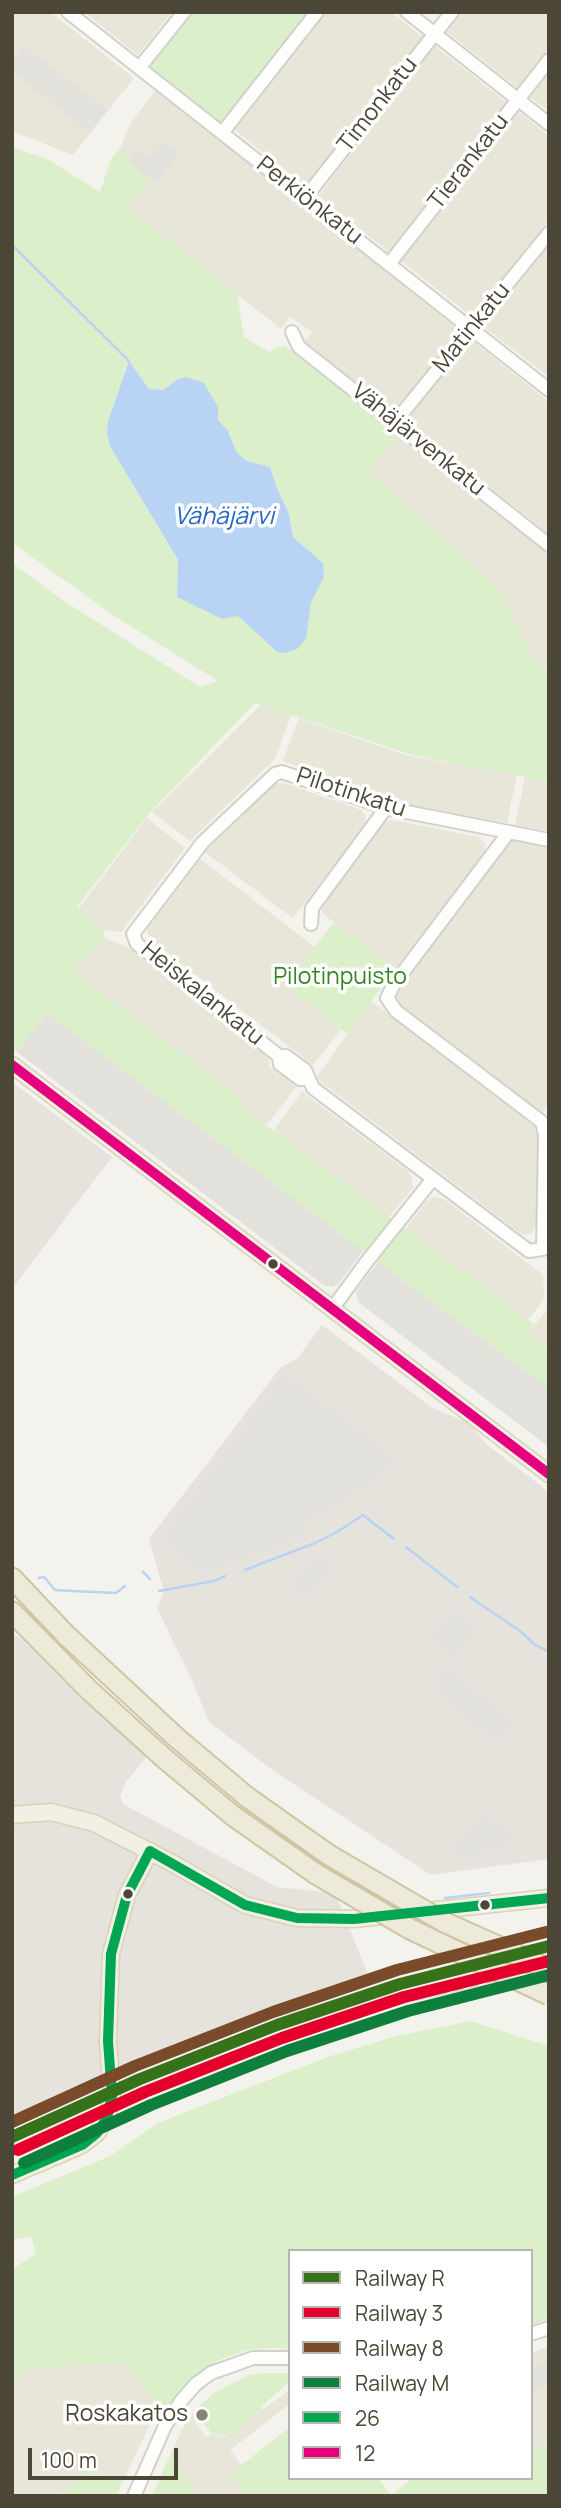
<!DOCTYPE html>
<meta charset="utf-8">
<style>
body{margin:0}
#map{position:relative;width:561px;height:2508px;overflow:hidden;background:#f3f2ec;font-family:Manrope,sans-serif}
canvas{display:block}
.frame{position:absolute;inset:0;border:14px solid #4b4636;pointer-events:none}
.legend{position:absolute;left:288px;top:2249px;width:245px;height:231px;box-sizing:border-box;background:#fff;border:2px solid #b7b5af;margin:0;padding:9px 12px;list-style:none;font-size:21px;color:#4b4636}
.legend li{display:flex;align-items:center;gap:14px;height:35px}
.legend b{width:35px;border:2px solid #b7b5af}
.scale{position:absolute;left:28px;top:2448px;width:150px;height:32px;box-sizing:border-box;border:4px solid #4b4636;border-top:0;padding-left:9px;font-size:21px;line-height:24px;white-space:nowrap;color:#4b4636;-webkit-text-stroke:5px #fff;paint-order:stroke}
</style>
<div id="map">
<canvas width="561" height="2508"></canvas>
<div class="frame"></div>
<ul class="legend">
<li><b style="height:9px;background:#357219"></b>Railway R</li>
<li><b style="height:9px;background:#e4002b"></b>Railway 3</li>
<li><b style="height:9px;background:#7a4b2a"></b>Railway 8</li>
<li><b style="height:9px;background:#0e7f3c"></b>Railway M</li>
<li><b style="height:9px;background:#00a651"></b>26</li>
<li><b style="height:9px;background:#e5007d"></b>12</li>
</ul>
<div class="scale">100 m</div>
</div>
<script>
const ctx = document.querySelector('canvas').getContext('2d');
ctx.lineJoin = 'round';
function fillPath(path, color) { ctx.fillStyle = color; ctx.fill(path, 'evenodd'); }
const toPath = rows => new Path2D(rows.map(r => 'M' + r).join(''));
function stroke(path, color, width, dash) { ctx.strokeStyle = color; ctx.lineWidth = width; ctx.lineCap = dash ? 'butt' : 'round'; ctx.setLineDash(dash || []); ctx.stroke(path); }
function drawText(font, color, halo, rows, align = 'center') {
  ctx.font = font + ' Manrope,sans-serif'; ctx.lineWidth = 7; ctx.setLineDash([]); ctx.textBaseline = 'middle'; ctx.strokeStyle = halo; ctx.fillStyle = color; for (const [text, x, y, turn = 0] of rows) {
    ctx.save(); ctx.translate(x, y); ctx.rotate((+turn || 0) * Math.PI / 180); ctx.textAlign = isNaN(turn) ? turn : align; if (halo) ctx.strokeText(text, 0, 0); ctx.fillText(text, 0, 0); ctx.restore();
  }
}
const residential = toPath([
 [12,12,50,12,134,78,73,155,12,131],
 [84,12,172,12,138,55],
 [327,12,391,12,423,37,306,187,235,130],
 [462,12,549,12,549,48,518,88,447,32],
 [435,46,507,103,389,252,318,196],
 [549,73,549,112,530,97],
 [157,89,549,402,549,534,305,342,312,332,290,317,281,329,127,208,151,176,119,151,131,122],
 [519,112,549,136,549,220,472,317,401,261],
 [549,245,549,377,484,327],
 [399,433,549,551,549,668,534,662,501,590,367,472],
 [263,703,291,715,275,759,190,841,152,812],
 [299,718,405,755,517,775,507,823,393,802,283,761],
 [525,777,549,782,549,831,515,825],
 [284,783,361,810,365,816,366,824,293,918,205,852,275,784],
 [147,818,185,848,121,932,103,930,77,911],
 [392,820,479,837,485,843,485,852,395,969,323,914,321,906,385,822],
 [518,839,549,845,549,1104,541,1115,399,1007,394,995,508,843],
 [200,859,315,947,285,985,341,1029,313,1065,149,939,147,929],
 [105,938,129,948,269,1057,269,1066,296,1087,266,1126,240,1106,244,1100,73,972],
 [371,1001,539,1130,537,1224,531,1234,521,1234,316,1078],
 [302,1092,409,1172,412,1179,413,1188,389,1217,273,1131],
 [434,1197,444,1199,543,1275,544,1299,528,1320,406,1229,426,1201],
 [549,1307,549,1349,528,1333],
 [549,2346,549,2439,537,2450,531,2443,531,2353],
 [127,2362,161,2413,152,2420,123,2481,93,2470,59,2496,12,2496,12,2381,29,2369],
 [290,2390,290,2404,230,2450,241,2465,230,2474,247,2496,199,2496,170,2455,183,2428,195,2411,196,2419,194,2421,206,2437,212,2434,227,2437,247,2421,249,2416,252,2417]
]);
const industrial = toPath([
 [12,1082,112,1157,12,1289],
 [322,1325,431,1407,470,1424,486,1444,549,1492,549,1859,431,1875,271,1769,209,1722,192,1680,157,1608,164,1592,149,1539,281,1367,297,1359],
 [12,1634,20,1638,149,1754,125,1783,120,1796,123,1804,277,1887,335,1893,369,1977,134,2063,56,2099,12,2115]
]);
const green = toPath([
 [192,12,312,12,224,126,149,67],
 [12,147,47,159,100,192,111,159,119,150,151,176,128,208,237,294,244,337,269,352,284,345,399,433,368,472,501,590,534,662,549,668,549,782,412,755,255,703,148,815,77,907,103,930,105,938,73,972,244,1100,240,1106,534,1324,528,1333,549,1349,549,1388,363,1251,47,1013,17,1052,12,1048,12,692,15,688,12,686,12,563,61,599,200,687,218,681,116,617,12,543],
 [129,361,149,389,164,390,172,383,218,407,218,420,228,431,237,453,247,461,270,467,277,488,289,514,293,537,323,563,324,577,311,603,306,639,277,652,238,616,177,597,178,561,111,448,108,421],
 [334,922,395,969,347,1034,285,985],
 [471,2021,549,2046,549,2318,531,2326,531,2251,290,2251,290,2350,280,2348,247,2350,219,2360,190,2381,168,2408,161,2413,126,2362,29,2369,12,2381,12,2269,36,2254,31,2236,12,2240,12,2197,110,2156,160,2122,328,2057,396,2036],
 [266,2373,290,2373,290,2381,261,2407,262,2410,251,2417,249,2416,248,2420,229,2436,212,2434,201,2420,194,2422,196,2419,209,2418,208,2410,195,2411,212,2394,249,2375],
 [290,2427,290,2478,357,2478,359,2481,363,2478,378,2478,391,2495,413,2478,531,2478,531,2443,537,2450,549,2439,549,2496,247,2496,230,2474],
 [170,2455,199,2496,152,2496],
 [93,2470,123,2481,117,2496,59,2496]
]);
const parking = toPath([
 [24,46,107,109,90,132,12,72,12,62],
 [165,141,179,151,158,180,147,177,130,162,138,150,151,157],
 [47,1013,363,1251,338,1284,332,1287,325,1286,17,1052],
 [378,1262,549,1388,549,1447,358,1302,356,1291],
 [284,1374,390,1454,393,1465,340,1503,325,1512,319,1511,298,1539,240,1560,205,1570,198,1568,161,1537],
 [321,1554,334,1564,305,1601,298,1594,295,1578],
 [454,1608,477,1627,453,1656,430,1638],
 [445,1666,515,1723,498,1744,437,1695,435,1679],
 [483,1812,512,1836,500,1850,468,1856,456,1855,454,1849],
 [549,2358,549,2380,531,2394,531,2371]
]);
const water = toPath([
 [129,361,149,389,163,390,178,379,186,377,204,383,218,407,218,420,228,431,237,453,247,461,270,467,277,488,289,514,293,537,323,563,324,577,311,603,306,639,297,649,284,653,277,652,238,616,222,619,177,597,178,560,111,448,107,434,108,421]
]);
const stream = toPath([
 [12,245,129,361],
 [406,1547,457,1587],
 [245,1570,315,1543,337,1532,363,1515,394,1539],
 [143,1572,150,1579],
 [39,1578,44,1577,55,1590,72,1591,116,1593,125,1586],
 [159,1591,214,1581,225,1576],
 [470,1597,520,1631,534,1644,549,1652],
 [445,1898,489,1893]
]);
const minor = toPath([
 [68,12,549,390],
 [407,12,549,124],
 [140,67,184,12],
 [222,133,317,12],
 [305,198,452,12],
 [389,264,549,60],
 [292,332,299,347,549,545],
 [395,422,549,233],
 [509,832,394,984,387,998,396,1011,542,1122,545,1135,543,1249,529,1251,313,1088,305,1070,286,1056,279,1056,137,944,133,934,203,842,275,774,282,772,386,808,509,832,549,840],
 [311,924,312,908,386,808],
 [279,1056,280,1064,300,1079,308,1079],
 [332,1309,368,1260,432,1180],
 [531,2334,549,2328],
 [134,2496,165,2426,181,2401,196,2384,211,2373,253,2358,290,2358]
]);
const major = toPath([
 [12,1065,549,1474],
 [12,1815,51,1812,94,1823,172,1863,245,1905,297,1918,354,1919,549,1898],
 [12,2175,82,2145,97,2133,107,2118,112,2096,108,2041,111,1954,127,1895,150,1851]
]);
const highway = toPath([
 [12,1578,66,1635,178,1739,247,1797,329,1855],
 [12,1612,90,1691,165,1759,232,1815,316,1874]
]);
const rail = toPath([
 [12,2148,189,2070,280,2036,368,2009,549,1969]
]);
const highwayBridge = toPath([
 [329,1855,444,1922,549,1969],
 [316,1874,410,1929,549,1995]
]);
const bus1 = toPath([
 [150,1851,245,1905,297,1918,354,1919,549,1898],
 [12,2175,82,2145,97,2133,107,2118,112,2096,108,2041,111,1954,127,1895,150,1851]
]);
const bus2 = toPath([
 [12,1065,549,1474]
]);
const rail1 = toPath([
 [12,2137,140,2079,277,2025,400,1984,549,1946]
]);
const rail2 = toPath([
 [18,2150,145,2092,282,2038,404,1997,549,1961]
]);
const rail3 = toPath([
 [12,2122,135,2066,273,2012,397,1970,546,1932]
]);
const rail4 = toPath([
 [24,2163,151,2105,287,2051,408,2011,549,1975]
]);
const markers = [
 [273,1264,6,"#4b4636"],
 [128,1894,6,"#4b4636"],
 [485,1905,6,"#4b4636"],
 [202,2415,7,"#868276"]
];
const streetNames = [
 ["Timonkatu",378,105,-52],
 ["Tierankatu",469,162,-52],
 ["Perkiönkatu",309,201,38],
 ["Matinkatu",472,328,-51],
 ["Vähäjärvenkatu",418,440,39],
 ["Pilotinkatu",351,793,18],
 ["Heiskalankatu",202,994,39]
];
const parkNames = [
 ["Pilotinpuisto",340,978]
];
const poiNames = [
 ["Roskakatos",188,2415]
];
const waterNames = [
 ["Vähäjärvi",224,517]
];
fillPath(residential, '#e8e5d9');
fillPath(industrial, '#e6e3dc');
fillPath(green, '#dbf0ca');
fillPath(parking, '#e2e1db');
fillPath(water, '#b9d3f4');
stroke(stream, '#b9d3f4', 2.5);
stroke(minor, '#d1d0ca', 16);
stroke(major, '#d8d3b8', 19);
stroke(highway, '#cec5a4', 23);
stroke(minor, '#fdfdfc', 12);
stroke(major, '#f2f0e4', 16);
stroke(highway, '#edeada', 19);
stroke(rail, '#dadad9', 5);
stroke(rail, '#fff', 2.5, [8]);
stroke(highwayBridge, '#cec5a4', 23, []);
stroke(highwayBridge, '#edeada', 19);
stroke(bus1, '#00a651', 10);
stroke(bus2, '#e5007d', 10);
stroke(rail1, '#357219', 12);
stroke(rail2, '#e4002b', 12);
stroke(rail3, '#7a4b2a', 12);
stroke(rail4, '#0e7f3c', 12);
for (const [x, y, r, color] of markers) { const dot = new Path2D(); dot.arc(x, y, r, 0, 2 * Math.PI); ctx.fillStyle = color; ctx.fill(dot); stroke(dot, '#fff', 2.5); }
drawText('23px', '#4b4636', '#fff', streetNames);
drawText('23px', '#378422', '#fff', parkNames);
drawText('23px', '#4b4636', '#fff', poiNames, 'right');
drawText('italic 24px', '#2366c4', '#fff', waterNames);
</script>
